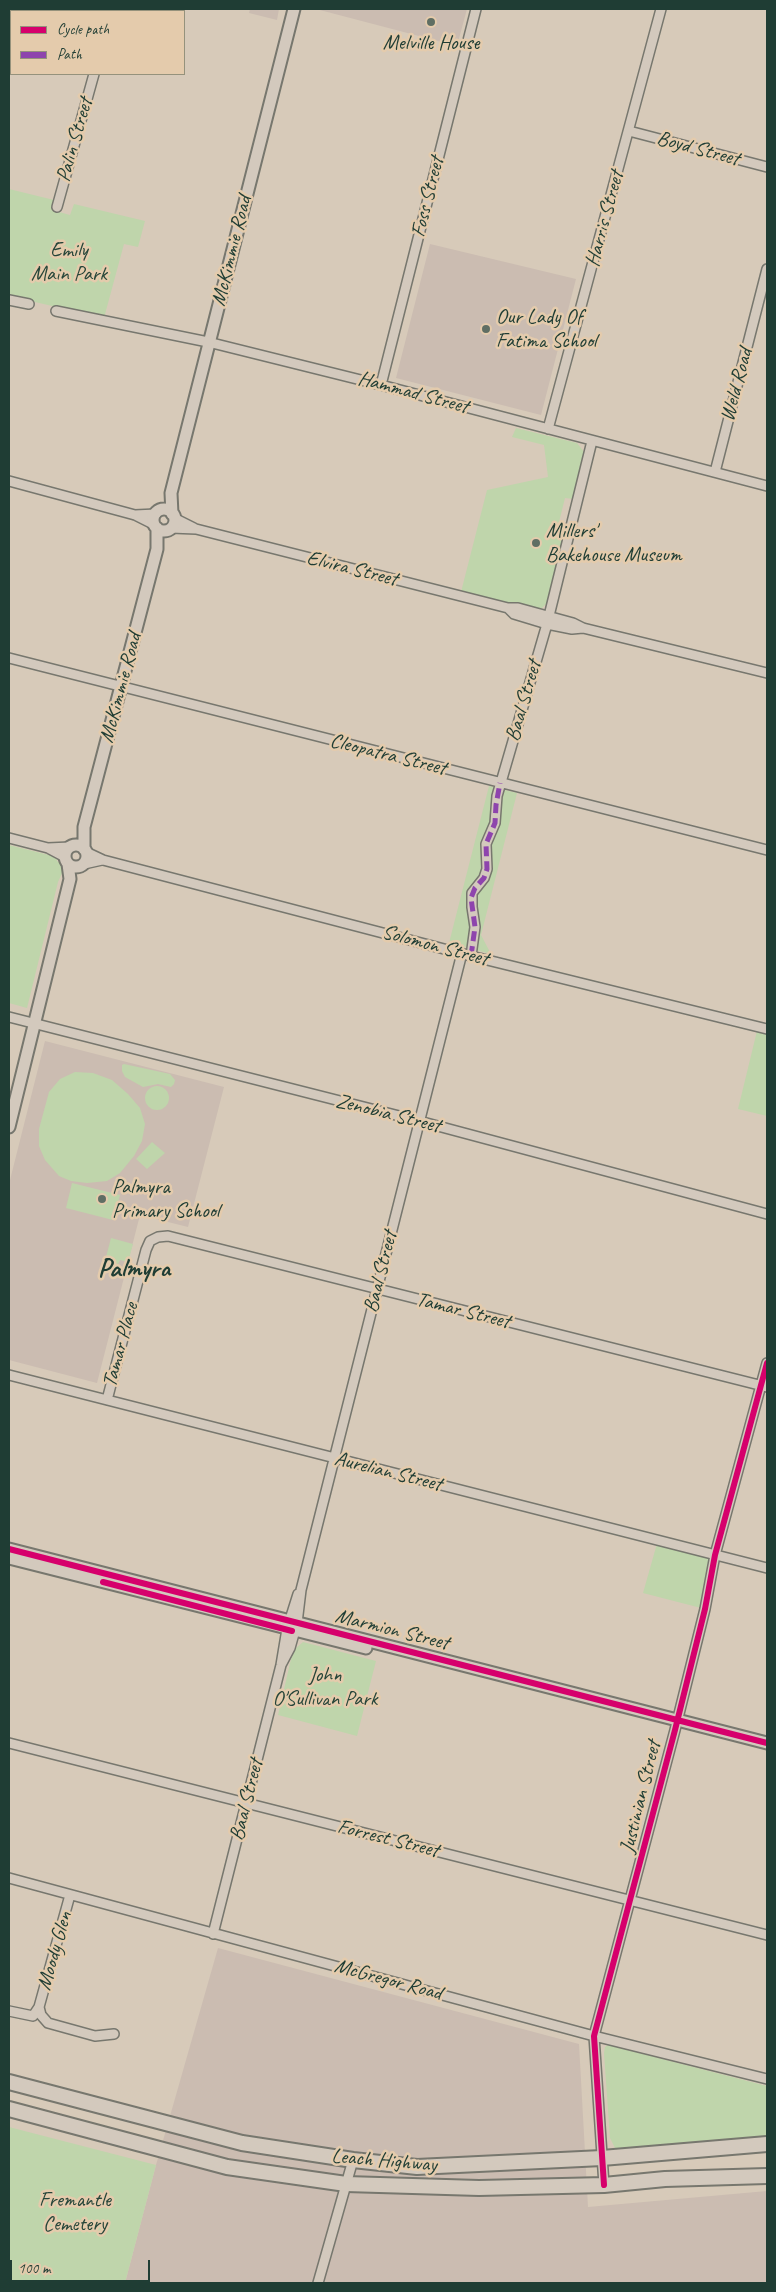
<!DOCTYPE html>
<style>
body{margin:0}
#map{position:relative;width:776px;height:2292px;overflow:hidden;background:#d7cab9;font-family:Caveat,sans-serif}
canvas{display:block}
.frame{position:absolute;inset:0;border:10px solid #1f3d34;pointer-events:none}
.legend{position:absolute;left:10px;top:10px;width:175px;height:65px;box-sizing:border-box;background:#e4cbac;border:1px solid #95927c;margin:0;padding:6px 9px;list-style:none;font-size:15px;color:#1f3d34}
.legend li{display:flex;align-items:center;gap:10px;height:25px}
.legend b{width:25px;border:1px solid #95927c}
.scale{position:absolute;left:10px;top:2260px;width:140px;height:22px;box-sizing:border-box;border:2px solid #1f3d34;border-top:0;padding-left:6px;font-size:15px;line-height:18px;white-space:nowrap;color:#1f3d34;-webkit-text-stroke:4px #e4cbac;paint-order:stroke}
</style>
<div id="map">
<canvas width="776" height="2292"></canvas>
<div class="frame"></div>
<ul class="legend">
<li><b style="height:6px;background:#d6006c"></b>Cycle path</li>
<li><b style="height:6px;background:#8e44ad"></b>Path</li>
</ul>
<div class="scale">100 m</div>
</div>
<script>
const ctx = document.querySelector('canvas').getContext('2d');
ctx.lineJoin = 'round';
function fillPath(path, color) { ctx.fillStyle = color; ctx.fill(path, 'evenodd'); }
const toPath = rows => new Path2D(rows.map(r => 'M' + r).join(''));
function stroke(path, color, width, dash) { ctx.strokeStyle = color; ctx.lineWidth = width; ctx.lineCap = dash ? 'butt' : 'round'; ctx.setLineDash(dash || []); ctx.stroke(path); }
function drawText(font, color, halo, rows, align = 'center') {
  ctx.font = font + ' Caveat,sans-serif'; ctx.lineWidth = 5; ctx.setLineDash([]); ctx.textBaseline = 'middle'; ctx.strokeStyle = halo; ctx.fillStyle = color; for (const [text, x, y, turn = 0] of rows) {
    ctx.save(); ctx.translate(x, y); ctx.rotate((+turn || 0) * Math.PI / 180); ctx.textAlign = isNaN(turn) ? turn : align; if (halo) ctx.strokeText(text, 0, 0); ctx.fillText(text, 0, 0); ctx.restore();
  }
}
const built = toPath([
 [250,9,279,9,277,20,249,13],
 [316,9,467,9,457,46],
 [430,244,576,279,541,415,396,378],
 [45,1041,224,1087,188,1227,140,1215,97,1383,9,1360,9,1184],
 [218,1948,579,2044,588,2207,767,2191,767,2283,125,2283,156,2165]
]);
const green = toPath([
 [9,189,54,200,52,210,70,215,74,204,145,221,138,247,124,244,104,318,9,296],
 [516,428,577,443,584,452,574,499,565,498,559,522,568,525,547,603,540,610,535,611,461,592,487,490,548,477,544,445,512,437],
 [489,786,517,793,481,935,491,954,449,943],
 [9,845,57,857,57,861,63,865,63,871,58,882,27,1008,9,1003],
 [757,1031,767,1034,767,1116,738,1109],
 [124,1064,170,1074,175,1080,174,1084,171,1087,158,1084,143,1087,125,1077,122,1071,122,1065],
 [75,1072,93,1073,112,1080,128,1094,140,1108,145,1124,142,1141,134,1156,120,1173,107,1181,87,1183,71,1181,59,1176,45,1160,39,1146,39,1129,49,1092,60,1079],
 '145 1098a12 12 0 1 1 24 0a12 12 0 1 1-24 0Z',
 [152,1142,165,1153,147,1169,136,1159],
 [72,1183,120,1195,113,1220,66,1208],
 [111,1238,133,1244,128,1262,120,1260,118,1264,105,1261],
 [658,1540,715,1555,705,1609,643,1593],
 [303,1642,376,1661,357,1736,278,1715,291,1659,296,1648],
 [608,2045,767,2086,767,2137,622,2149,615,2148,610,2138,604,2053,605,2047],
 [9,2127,156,2165,125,2283,9,2283]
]);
const minor = toPath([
 [112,11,113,9],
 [629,131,767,167],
 [57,207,94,74],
 [9,300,29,304],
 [56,311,208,342,381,385,767,486],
 [381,385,476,9],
 [548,429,661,9],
 [715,472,767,269],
 [9,481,135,515,155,525],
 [135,515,156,514],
 [174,518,194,528],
 [171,528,196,529,508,608,518,608,573,623,583,628,767,673],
 [508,608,514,614,547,624,572,629,583,628],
 [9,658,767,850],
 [9,838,48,848,65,857],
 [48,848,70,847],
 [86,852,103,860,471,956,767,1029],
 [84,864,102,860],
 [471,956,475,927,472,907,472,893,484,878,487,869,486,844,495,823,497,796,547,624,592,441],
 [9,1017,419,1121,767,1214],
 [9,1375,767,1568],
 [107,1400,146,1250,150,1241,158,1237,168,1236,767,1387],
 [281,1665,290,1648,297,1623,301,1590,462,953],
 [9,1743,767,1935],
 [9,1878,594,2036,767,2079],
 [70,1895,39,2007,41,2015,48,2023,95,2036,114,2034],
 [213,1934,281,1665,287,1629,298,1594],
 [9,2011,33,2016,39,2007],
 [604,2185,594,2036,675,1730,705,1609,715,1555,767,1363],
 [318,2283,353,2160]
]);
const major = toPath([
 '153 520a11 11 0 1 1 22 0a11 11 0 1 1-22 0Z',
 [172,514,171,493,294,9],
 '65 856a11 11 0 1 1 22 0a11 11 0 1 1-22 0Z',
 [84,849,84,827,157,549,157,528],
 [9,1127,70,879,68,864],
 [9,1549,767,1743],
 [9,1558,366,1648]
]);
const highway = toPath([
 [9,2082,242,2143,353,2160,417,2167,602,2158,767,2144],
 [9,2109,227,2167,346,2184,479,2188,604,2185,665,2179,767,2176]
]);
const quiet = toPath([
 [471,956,475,927,471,898,475,888,484,878,487,869,486,844,495,823,496,805,500,783]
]);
const cycleway = toPath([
 [9,1549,767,1743],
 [103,1582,292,1631],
 [604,2185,594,2036,675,1730,705,1609,715,1555,767,1363]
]);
const markers = [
 [431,22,5,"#5f6e63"],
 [486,329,5,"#5f6e63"],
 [536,543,5,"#5f6e63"],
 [102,1199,5,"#5f6e63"]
];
const poiNames = [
 ["Melville House",431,43,"center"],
 ["Our Lady Of",496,317],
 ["Fatima School",496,341],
 ["Millers'",546,531],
 ["Bakehouse Museum",546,555],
 ["Palmyra",112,1187],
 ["Primary School",112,1211]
];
const streetNames = [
 ["Palin Street",75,140,-74],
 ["Boyd Street",698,149,15],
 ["Foss Street",428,197,-76],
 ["Harris Street",605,219,-75],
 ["McKimmie Road",232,251,-76],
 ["Weld Road",737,385,-75],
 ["Hammad Street",413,393,15],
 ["Elvira Street",352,569,14],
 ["McKimmie Road",121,688,-75],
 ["Baal Street",524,701,-74],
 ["Cleopatra Street",388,755,14],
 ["Solomon Street",435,946,15],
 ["Zenobia Street",388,1114,14],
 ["Baal Street",381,1272,-76],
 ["Tamar Street",463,1311,14],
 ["Tamar Place",121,1345,-75],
 ["Aurelian Street",388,1472,14],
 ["Marmion Street",392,1630,14],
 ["Justinian Street",641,1797,-76],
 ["Baal Street",247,1800,-76],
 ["Forrest Street",388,1839,14],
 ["Moody Glen",55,1951,-74],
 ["McGregor Road",388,1980,15],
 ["Leach Highway",384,2161,5]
];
const parkNames = [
 ["Emily",69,250],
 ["Main Park",69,274],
 ["John",325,1675],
 ["O'Sullivan Park",325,1699],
 ["Fremantle",75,2200],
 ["Cemetery",75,2224]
];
const districtNames = [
 ["Palmyra",134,1269]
];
fillPath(built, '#cbbcb1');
fillPath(green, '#bfd5ab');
stroke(minor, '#77776e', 12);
stroke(major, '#77776e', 15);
stroke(highway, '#77776e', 18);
stroke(minor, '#d3c9bd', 9);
stroke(major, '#d3c9bd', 11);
stroke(highway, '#d3c9bd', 14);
stroke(quiet, '#8e44ad', 5, [10, 5]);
stroke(cycleway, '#d6006c', 6);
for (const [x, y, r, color] of markers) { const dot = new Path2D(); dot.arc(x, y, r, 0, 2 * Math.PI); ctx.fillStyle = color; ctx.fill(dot); stroke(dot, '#e4cbac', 2); }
drawText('21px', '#1f3d34', '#e4cbac', poiNames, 'left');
drawText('21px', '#1f3d34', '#e4cbac', streetNames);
drawText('21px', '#264539', '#e4cbac', parkNames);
drawText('bold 26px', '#1f3d34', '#e4cbac', districtNames);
</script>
